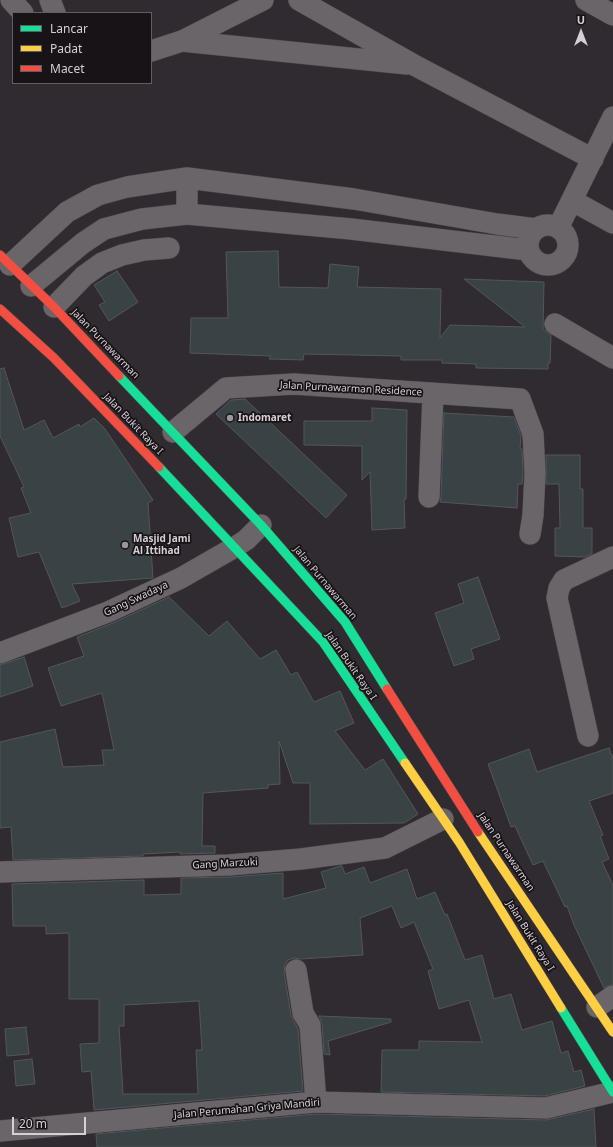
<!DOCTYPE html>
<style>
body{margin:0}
#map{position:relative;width:613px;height:1147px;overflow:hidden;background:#302b30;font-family:"Noto Sans",sans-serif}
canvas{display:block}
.legend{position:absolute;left:12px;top:12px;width:140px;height:72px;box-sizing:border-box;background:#181317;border:1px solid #645e63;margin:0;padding:5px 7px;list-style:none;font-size:12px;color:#d6cfd5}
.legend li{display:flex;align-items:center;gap:8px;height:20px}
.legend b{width:20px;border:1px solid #645e63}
.north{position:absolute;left:561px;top:12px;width:40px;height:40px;-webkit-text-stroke:3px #181317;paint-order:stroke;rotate:0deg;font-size:11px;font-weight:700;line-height:16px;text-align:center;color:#d6cfd5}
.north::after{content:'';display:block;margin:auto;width:14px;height:18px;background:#d6cfd5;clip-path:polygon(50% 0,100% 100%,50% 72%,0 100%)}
.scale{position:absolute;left:12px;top:1117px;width:74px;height:18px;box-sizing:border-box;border:2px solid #d6cfd5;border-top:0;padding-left:5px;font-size:12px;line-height:14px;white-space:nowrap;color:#d6cfd5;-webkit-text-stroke:3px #181317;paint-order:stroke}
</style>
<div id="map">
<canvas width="613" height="1147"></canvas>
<ul class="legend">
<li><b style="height:5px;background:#16e098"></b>Lancar</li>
<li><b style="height:5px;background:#ffcf43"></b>Padat</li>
<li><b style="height:5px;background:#f24e42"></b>Macet</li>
</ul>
<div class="north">U</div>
<div class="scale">20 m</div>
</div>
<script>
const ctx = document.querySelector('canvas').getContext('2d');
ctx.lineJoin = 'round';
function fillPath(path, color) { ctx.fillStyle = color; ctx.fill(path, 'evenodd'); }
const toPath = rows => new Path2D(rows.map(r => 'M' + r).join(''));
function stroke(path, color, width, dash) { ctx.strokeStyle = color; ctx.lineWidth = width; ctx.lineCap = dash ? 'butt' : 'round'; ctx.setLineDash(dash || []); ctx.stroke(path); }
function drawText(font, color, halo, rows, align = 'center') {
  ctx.font = font + ' "Noto Sans",sans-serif'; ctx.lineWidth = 3.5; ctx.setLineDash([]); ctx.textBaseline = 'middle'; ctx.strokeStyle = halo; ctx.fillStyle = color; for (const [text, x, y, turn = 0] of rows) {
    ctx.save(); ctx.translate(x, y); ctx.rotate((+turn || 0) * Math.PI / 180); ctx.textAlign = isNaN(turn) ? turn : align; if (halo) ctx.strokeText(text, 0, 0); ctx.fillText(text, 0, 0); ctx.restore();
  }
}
const building = toPath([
 [278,251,279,287,328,288,330,264,359,267,357,287,441,289,440,338,450,325,525,327,464,279,544,282,543,329,551,335,550,363,548,363,548,369,476,368,476,364,442,363,442,360,401,360,401,356,304,354,303,360,269,359,271,356,190,353,191,318,228,318,226,252,278,251],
 [117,271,138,302,109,321,99,305,105,302,94,285,117,271],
 [4,368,24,430,44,420,53,438,79,424,80,427,94,418,105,429,153,500,148,503,153,578,72,584,80,601,62,608,39,552,18,557,9,518,31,513,21,488,24,487,0,436,0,369,4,368],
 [245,399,347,495,326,518,216,414,231,400,245,399],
 [372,408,407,410,406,499,404,499,405,528,372,530,370,472,362,480,362,446,304,445,304,421,372,421,372,408],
 [444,413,514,417,521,436,520,449,522,449,523,473,522,484,518,484,517,508,440,502,441,497,444,413],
 [546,455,580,455,580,489,583,489,583,528,592,528,592,554,585,557,555,556,555,528,560,528,559,484,546,484,546,455],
 [478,577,500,639,471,649,474,659,454,666,435,613,464,603,458,584,478,577],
 [169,597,209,636,227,621,260,659,276,650,291,675,297,672,314,702,340,691,354,723,335,731,365,770,383,759,418,814,404,823,310,824,310,783,293,783,279,741,280,784,268,785,268,788,203,793,202,846,215,846,215,853,180,854,180,852,143,854,143,856,13,860,11,827,0,828,0,742,55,729,63,767,104,765,102,750,114,750,102,693,61,706,48,668,84,656,77,637,113,623,169,597],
 [24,657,33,686,0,697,0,665,24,657],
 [609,748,613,759,613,793,589,801,603,835,600,836,609,859,602,862,613,885,613,984,604,988,574,925,567,906,565,907,543,861,533,865,515,826,511,827,488,764,529,749,537,772,609,748],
 [340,866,342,866,345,874,364,867,370,883,407,869,417,899,435,892,445,915,447,914,465,960,482,955,494,999,511,994,522,1030,552,1021,561,1053,568,1051,574,1072,581,1070,585,1086,545,1096,381,1092,382,1050,419,1050,419,1041,482,1042,469,1000,439,1009,428,971,433,969,414,922,401,928,392,906,360,918,363,955,301,959,294,958,288,960,285,965,284,972,291,1015,298,1029,303,1091,94,1110,91,1071,82,1072,80,1044,99,1043,99,999,69,999,69,933,46,934,46,926,13,926,12,884,144,880,144,895,181,894,181,878,230,877,283,873,283,899,326,888,321,872,340,866],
 [199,1001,202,1050,196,1050,198,1094,123,1094,119,1026,124,1026,124,1005,199,1001],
 [319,1016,391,1019,391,1022,328,1041,330,1055,324,1054,322,1024,319,1016],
 [26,1027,29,1054,7,1056,5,1029,26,1027],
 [32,1059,35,1084,16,1086,14,1061,32,1059],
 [594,1109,596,1147,97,1147,96,1134,316,1114,546,1120,594,1109]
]);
const street = toPath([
 [11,0,23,13],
 [50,0,55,13],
 [299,0,414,65,593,159],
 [586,0,613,15],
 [182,41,407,64],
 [151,51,182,41,263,0],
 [187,178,187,214],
 [573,201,613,223],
 '528 245a20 20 0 1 1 40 0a20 20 0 1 1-40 0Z',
 [558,228,613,117],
 [10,265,67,212,98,195,127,187,187,178,354,199,497,224,536,229],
 [31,286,83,243,104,229,142,219,187,214,351,229,528,250],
 [54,307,84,276,102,263,122,255,144,250,169,248],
 [555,324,613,358],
 [173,432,226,388,294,384,520,399,533,434,535,473,533,515,530,534],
 [429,497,433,394],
 [0,653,108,612,181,578,235,547,246,540,261,525],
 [588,736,557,598,559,588,564,580,613,557],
 [0,872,229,865,301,859,385,848,443,819],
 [296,970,303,1013,310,1025,316,1102],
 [597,1007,613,996],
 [0,1131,316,1102,546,1108,613,1092]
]);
const fast = toPath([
 [119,376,261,525,345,622,387,689],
 [159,467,323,642,405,763],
 [561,1008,613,1092]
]);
const slow = toPath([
 [405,763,459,842,561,1008],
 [478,832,613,1032]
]);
const jam = toPath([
 [0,255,54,307,119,376],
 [0,309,54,358,159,467],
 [387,689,478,832]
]);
const markers = [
 [230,418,4,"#9c969b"],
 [125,545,4,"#9c969b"]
];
const streetNames = [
 ["Jalan Purnawarman",105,344,46],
 ["Jalan Purnawarman Residence",351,389,3],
 ["Jalan Bukit Raya I",133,424,46],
 ["Jalan Purnawarman",325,583,50],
 ["Gang Swadaya",136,599,-25],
 ["Jalan Bukit Raya I",351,666,55],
 ["Jalan Purnawarman",506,852,56],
 ["Gang Marzuki",225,864,-3],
 ["Jalan Bukit Raya I",530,936,58],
 ["Jalan Perumahan Griya Mandiri",247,1109,-5]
];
const poiNames = [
 ["Indomaret",238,418],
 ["Masjid Jami",133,539],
 ["Al Ittihad",133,551]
];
fillPath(building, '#394345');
stroke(building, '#545658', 1);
stroke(street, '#4d484d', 22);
stroke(fast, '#4d484d', 10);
stroke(slow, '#4d484d', 10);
stroke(jam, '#4d484d', 10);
stroke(street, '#696568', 21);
stroke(fast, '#16e098', 9);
stroke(slow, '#ffcf43', 9);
stroke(jam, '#f24e42', 9);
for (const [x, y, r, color] of markers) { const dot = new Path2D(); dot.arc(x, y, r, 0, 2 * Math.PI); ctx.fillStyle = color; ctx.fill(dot); stroke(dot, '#181317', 1.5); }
drawText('10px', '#d6cfd5', '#181317', streetNames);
drawText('bold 10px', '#d6cfd5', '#181317', poiNames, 'left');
</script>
